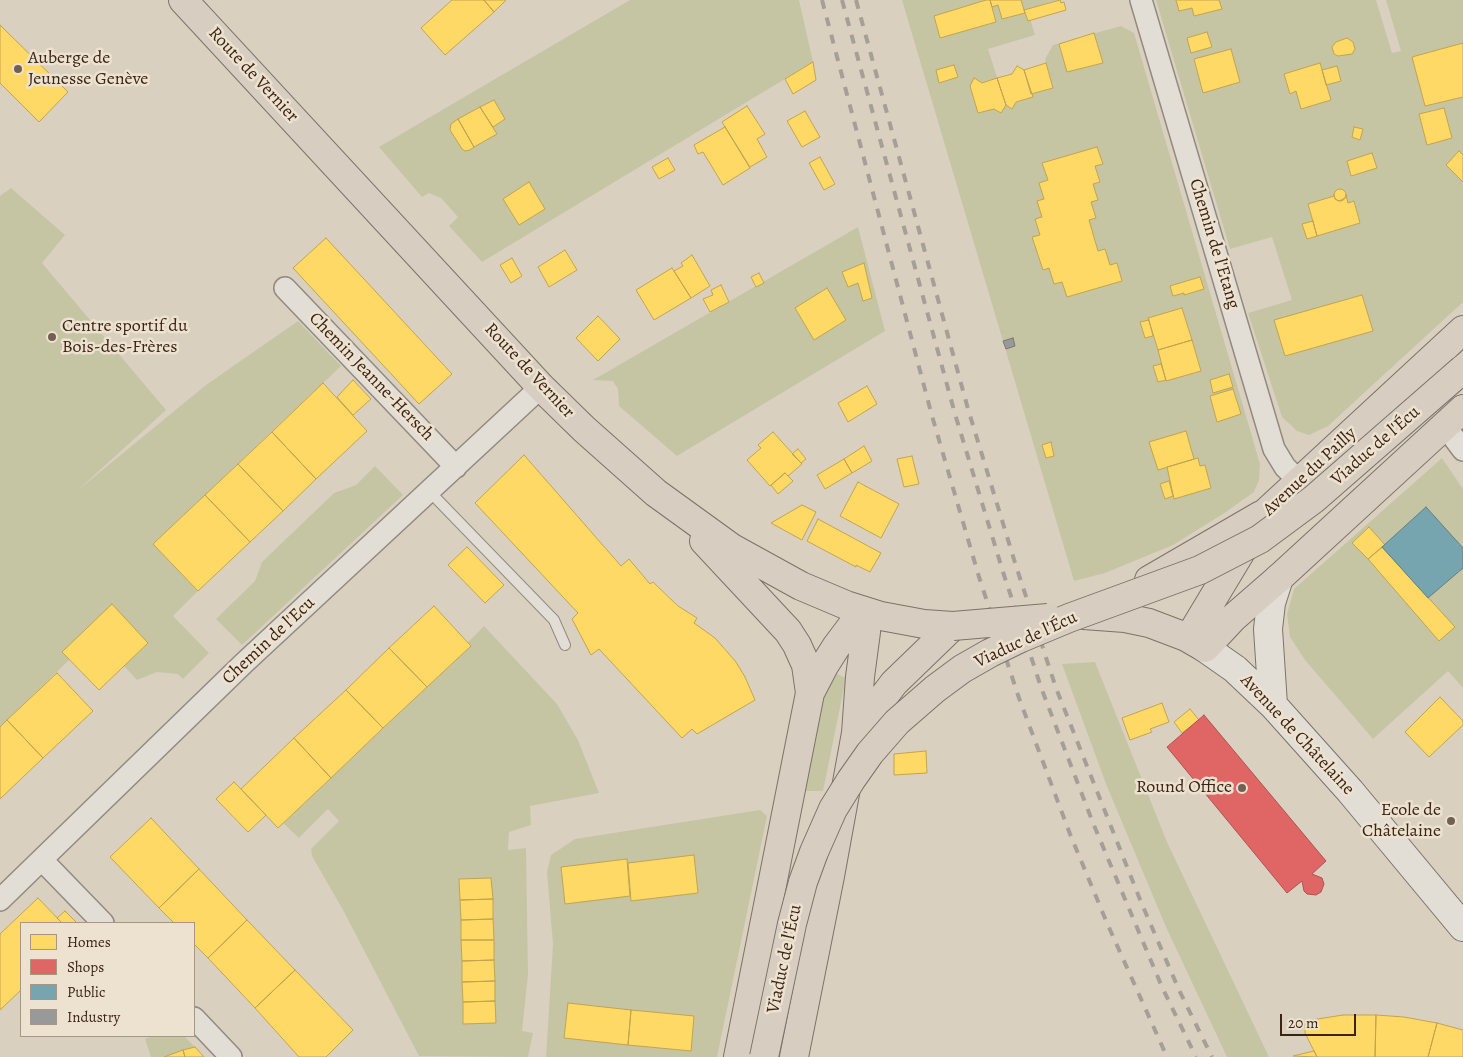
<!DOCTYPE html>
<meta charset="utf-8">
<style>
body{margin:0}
#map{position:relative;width:1463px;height:1057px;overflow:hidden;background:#dad0c0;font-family:Alegreya,serif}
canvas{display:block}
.legend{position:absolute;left:20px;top:922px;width:175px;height:115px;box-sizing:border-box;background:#ede2d0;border:1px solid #a69686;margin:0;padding:6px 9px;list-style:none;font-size:15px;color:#3b2416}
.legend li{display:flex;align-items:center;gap:10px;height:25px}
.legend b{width:25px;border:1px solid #a69686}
.scale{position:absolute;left:1280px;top:1014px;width:76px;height:22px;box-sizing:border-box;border:2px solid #3b2416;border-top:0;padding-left:6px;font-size:15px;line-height:18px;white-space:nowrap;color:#3b2416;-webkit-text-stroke:4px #ede2d0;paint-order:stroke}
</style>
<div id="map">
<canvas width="1463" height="1057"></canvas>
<ul class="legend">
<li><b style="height:14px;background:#ffd966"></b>Homes</li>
<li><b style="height:14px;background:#e06666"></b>Shops</li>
<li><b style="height:14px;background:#76a5af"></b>Public</li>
<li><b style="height:14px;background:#999"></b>Industry</li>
</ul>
<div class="scale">20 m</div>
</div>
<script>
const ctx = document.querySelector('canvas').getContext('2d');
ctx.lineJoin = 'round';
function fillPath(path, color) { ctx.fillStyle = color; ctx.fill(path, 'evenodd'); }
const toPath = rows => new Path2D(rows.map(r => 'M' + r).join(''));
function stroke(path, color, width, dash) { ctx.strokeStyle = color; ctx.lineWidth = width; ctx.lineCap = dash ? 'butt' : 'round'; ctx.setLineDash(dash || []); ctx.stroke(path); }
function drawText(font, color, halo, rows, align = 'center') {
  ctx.font = font + ' Alegreya,serif'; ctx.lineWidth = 5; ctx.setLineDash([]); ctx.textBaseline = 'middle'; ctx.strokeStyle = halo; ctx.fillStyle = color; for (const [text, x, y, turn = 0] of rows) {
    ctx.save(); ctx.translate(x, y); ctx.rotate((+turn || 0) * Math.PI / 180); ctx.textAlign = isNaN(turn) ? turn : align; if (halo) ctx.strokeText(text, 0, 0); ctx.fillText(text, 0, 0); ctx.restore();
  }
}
const green = toPath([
 [630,0,799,0,813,62,482,262,449,226,458,217,441,198,429,193,422,197,379,147],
 [902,0,1058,0,1027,9,1035,35,988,49,1006,105,1012,109,1016,102,1032,97,1031,94,1053,88,1045,59,1053,45,1121,26,1134,33,1260,464,1259,480,1254,492,1226,512,1173,545,1105,573,1074,581],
 [1156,0,1376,0,1392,53,1401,51,1386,0,1463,0,1463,302,1328,426,1309,435,1297,431,1282,417,1248,313,1292,300,1272,237,1230,249],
 [11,188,65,235,42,263,166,410,78,490,206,385,298,321,341,366,153,544,198,591,173,616,209,653,183,679,178,674,157,672,137,680,124,666,148,643,69,660,0,727,0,196],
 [858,227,885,331,677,456,619,406,618,389,613,381,593,380],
 [1442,458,1463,489,1463,688,1448,671,1373,739,1305,660,1290,637,1287,614,1294,589],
 [375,466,403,495,242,645,216,619,255,581,262,562,334,493,356,485],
 [484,626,557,704,578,740,599,793,530,806,531,825,509,832,508,850,526,848,528,974,522,1031,533,1033,528,1057,419,1056,343,910,312,856,311,849,339,821,328,809,299,838,283,823,470,646,468,642],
 [1095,662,1167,842,1269,1057,1227,1057,1166,927,1106,784,1062,664],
 [837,674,846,678,823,791,800,791,824,692],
 [760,810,767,816,717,1057,546,1057,553,944,547,872,551,855,575,839],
 [152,1036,184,1036,195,1047,164,1057,151,1057,145,1039]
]);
const homes = toPath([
 [452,0,484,0,494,12,445,55,421,28,452,0],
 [484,0,506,0,494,12,484,0],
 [986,0,990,0,996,22,940,38,934,16,986,0],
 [990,0,1021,0,1025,13,1002,19,998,5,992,7,990,0],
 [1060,0,1061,3,1064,2,1066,10,1028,21,1024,10,1060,0],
 [1176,0,1219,0,1222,9,1194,16,1192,8,1179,11,1176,0],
 [0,25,68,92,39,122,0,83,0,25],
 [1207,32,1212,47,1191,53,1187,38,1207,32],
 [1094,33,1103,63,1067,72,1059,44,1094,33],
 [1347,38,1353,42,1355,49,1352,54,1338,56,1334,54,1332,47,1336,42,1347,38],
 [1463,43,1463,97,1425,106,1412,57,1463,43],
 [1231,49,1240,82,1203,93,1194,59,1231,49],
 [813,62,816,80,793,94,785,79,813,62],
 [1046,63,1053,88,1031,94,1024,70,1046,63],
 [1320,63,1331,100,1301,109,1296,91,1290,94,1284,74,1320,63],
 [954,65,958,77,939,83,936,70,954,65],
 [1017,66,1024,70,1033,97,1016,102,1012,109,1006,105,997,78,1012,74,1017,66],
 [1337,66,1341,81,1326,85,1322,70,1337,66],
 [974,78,982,83,997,78,1006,105,1001,113,994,109,978,113,970,86,974,78],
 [494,100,505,119,493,127,480,107,494,100],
 [747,106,765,134,757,139,767,157,750,167,722,122,747,106],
 [480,107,497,134,474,147,458,119,480,107],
 [1444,108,1452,138,1427,145,1419,114,1444,108],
 [805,111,820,137,802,147,787,121,805,111],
 [458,119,474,147,470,150,465,151,462,149,450,130,451,124,458,119],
 [725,127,750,168,723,185,703,152,698,154,694,145,725,127],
 [1354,127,1363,129,1360,140,1352,137,1354,127],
 [1097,147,1103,164,1095,166,1100,182,1093,184,1098,200,1091,202,1096,218,1089,220,1098,251,1105,249,1110,265,1117,263,1122,281,1067,297,1062,282,1054,284,1049,268,1043,270,1032,237,1040,235,1035,219,1042,217,1037,201,1044,199,1039,183,1048,180,1042,163,1097,147],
 [1459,151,1463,155,1463,182,1446,165,1459,151],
 [1372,153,1377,168,1351,176,1347,161,1372,153],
 [820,157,835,184,824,190,809,163,820,157],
 [668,158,675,170,659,179,652,167,668,158],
 [529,182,545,209,519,225,503,199,529,182],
 '1334 195a6 6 0 1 1 12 0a6 6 0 1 1-12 0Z',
 [1346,195,1348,203,1354,201,1360,223,1317,236,1308,204,1334,196,1335,199,1339,201,1345,198,1346,195],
 [1313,221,1317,236,1307,239,1302,224,1313,221],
 [326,238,452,374,419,404,293,268,326,238],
 [565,250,577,270,549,287,538,267,565,250],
 [692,255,710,286,691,298,674,271,683,266,681,263,692,255],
 [512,258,522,276,511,283,500,265,512,258],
 [864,263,872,298,863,301,858,283,848,287,842,272,864,263],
 [672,268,691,298,654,320,636,290,672,268],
 [759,273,764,283,756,287,751,277,759,273],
 [1200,277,1204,289,1184,295,1184,293,1173,296,1170,286,1200,277],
 [721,285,729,302,710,312,703,299,713,295,711,290,721,285],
 [827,288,846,320,814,340,795,308,827,288],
 [1362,295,1373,331,1285,356,1274,320,1362,295],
 [1182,308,1192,340,1158,350,1148,318,1182,308],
 [598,316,620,339,598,361,576,338,598,316],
 [1149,320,1153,336,1145,338,1140,322,1149,320],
 [1192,340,1201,371,1166,381,1158,350,1192,340],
 [1161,364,1166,380,1158,382,1153,366,1161,364],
 [1229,374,1233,387,1213,393,1210,380,1229,374],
 [353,380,371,399,353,415,337,397,353,380],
 [323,383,367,431,316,479,272,432,323,383],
 [867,386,877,404,848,422,838,403,867,386],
 [1233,389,1241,414,1217,422,1210,396,1233,389],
 [1186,431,1194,459,1158,470,1149,442,1186,431],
 [272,432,316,479,283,511,238,464,272,432],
 [773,432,802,464,788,476,785,473,770,486,747,460,761,448,758,445,773,432],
 [1051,442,1054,456,1046,458,1042,445,1051,442],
 [864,446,872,461,852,473,844,459,864,446],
 [798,449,806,459,801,463,792,454,798,449],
 [524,455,621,566,629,559,650,584,653,582,678,606,697,618,694,623,715,638,736,662,745,677,755,700,697,734,692,729,682,738,599,649,591,655,572,619,578,613,475,503,524,455],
 [912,456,919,484,904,487,897,459,912,456],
 [1198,458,1200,466,1205,465,1211,488,1174,499,1167,467,1198,458],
 [844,459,852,473,825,489,817,475,844,459],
 [238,464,283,511,250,542,205,495,238,464],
 [785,473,793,481,778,494,771,485,785,473],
 [1169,481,1173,496,1165,499,1160,484,1169,481],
 [858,482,899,504,881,538,840,516,858,482],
 [205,495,250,542,198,591,153,544,205,495],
 [802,505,816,512,802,540,771,523,802,505],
 [818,519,881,553,870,572,856,565,856,567,807,541,818,519],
 [1369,527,1385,545,1368,559,1352,543,1369,527],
 [467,547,504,585,485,603,448,565,467,547],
 [1382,547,1455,627,1439,641,1368,559,1382,547],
 [112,604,148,643,99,690,62,652,112,604],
 [434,606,471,646,427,687,389,648,434,606],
 [389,648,427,687,383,728,346,690,389,648],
 [57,673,93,711,43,758,7,720,57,673],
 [346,690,383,728,331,778,294,738,346,690],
 [1440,697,1463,721,1463,725,1429,757,1405,732,1440,697],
 [1162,703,1169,722,1150,729,1152,732,1130,740,1122,718,1162,703],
 [1190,709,1199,720,1182,733,1174,722,1190,709],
 [7,720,43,758,0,799,0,727,7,720],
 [294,738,331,778,278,828,241,789,294,738],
 [926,751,927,773,894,775,894,754,926,751],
 [234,782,266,815,248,832,216,799,234,782],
 [151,818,199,869,159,908,110,857,151,818],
 [694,855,698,893,631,901,628,863,694,855],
 [627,859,630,896,565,904,561,867,627,859],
 [199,869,247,920,208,958,194,944,194,923,174,923,159,908,199,869],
 [491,878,493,899,460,900,459,879,491,878],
 [38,898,62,923,21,923,21,990,0,1010,0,934,38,898],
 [493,899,493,919,461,920,460,900,493,899],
 [65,911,77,923,62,923,57,918,65,911],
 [493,919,494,940,461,940,461,920,493,919],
 [247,920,295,970,255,1008,208,958,247,920],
 [461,940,494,940,494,960,462,961,461,940],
 [494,960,495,981,462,982,462,961,494,960],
 [295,970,353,1030,326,1057,299,1057,255,1008,295,970],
 [495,981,495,1001,463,1002,462,982,495,981],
 [495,1001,496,1023,463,1024,463,1002,495,1001],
 [568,1003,631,1010,628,1045,564,1038,568,1003],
 [631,1010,694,1016,691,1051,628,1045,631,1010],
 [1343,1015,1376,1015,1375,1057,1317,1057,1305,1033,1305,1021,1343,1015],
 [1376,1015,1404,1017,1437,1023,1428,1057,1375,1057,1376,1015],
 [1437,1023,1463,1030,1463,1057,1428,1057,1437,1023],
 [195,1047,204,1057,185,1057,183,1050,195,1047],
 [183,1050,185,1057,164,1057,183,1050],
 [1314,1051,1317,1057,1293,1056,1314,1051]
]);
const shops = toPath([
 [1204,715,1326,861,1312,874,1322,878,1324,884,1321,892,1316,895,1307,894,1304,891,1302,881,1287,893,1167,747,1204,715]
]);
const public = toPath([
 [1426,507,1463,548,1463,568,1428,598,1382,547,1426,507]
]);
const industry = toPath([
 [1013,338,1015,346,1006,349,1003,341,1013,338]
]);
const service = toPath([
 [430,492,554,620,565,645]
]);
const minor = toPath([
 [1141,0,1274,449,1285,467,1299,481],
 [285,288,456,467],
 [1445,426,1463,450],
 [42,860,103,923],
 [0,900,244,663,541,387],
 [194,1018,231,1057]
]);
const secondary = toPath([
 [1205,648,1235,669,1273,705,1350,791,1463,927],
 [1273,705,1268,629,1271,603,1279,578]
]);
const primary = toPath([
 [183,0,541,387,584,429,656,493,732,548,801,586,846,605,881,616,924,624,953,626],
 [704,541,788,631,797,645,806,665,810,693,738,1057],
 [1149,580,1261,515],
 [1084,615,1125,618,1149,623,1186,637,1205,648,1233,618,1279,578,1463,409],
 [1189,638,1263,515,1463,330],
 [810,693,824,666,836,647,851,627,866,612],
 [856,733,894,683,953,626],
 [794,1057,830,876,856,733,860,677,866,632,866,612]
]);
const rail = toPath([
 [822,0,932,416,979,577,1019,698,1070,834,1107,923,1167,1057],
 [842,0,955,414,1003,572,1042,690,1093,823,1162,987,1196,1057],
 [856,0,968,409,1016,566,1056,688,1141,902,1179,990,1212,1057]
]);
const primaryBridge = toPath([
 [953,626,1048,618],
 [764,1057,792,924,803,882,814,852,833,809,851,780,870,753,897,722,935,689,962,669,990,653,1021,638,1069,618,1200,570,1260,539,1314,499,1463,369]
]);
const markers = [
 [18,69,5,"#736052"],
 [52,337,5,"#736052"],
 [1242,788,5,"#736052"],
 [1451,821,5,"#736052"]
];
const poiNames = [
 ["Auberge de",28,59],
 ["Jeunesse Genève",28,80],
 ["Centre sportif du",62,327],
 ["Bois-des-Frères",62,348],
 ["Round Office",1232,788,"right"],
 ["Ecole de",1441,811,"right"],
 ["Châtelaine",1441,832,"right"]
];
const streetNames = [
 ["Route de Vernier",253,75,47],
 ["Chemin de l'Etang",1214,244,73],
 ["Route de Vernier",529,371,47],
 ["Chemin Jeanne-Hersch",371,377,46],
 ["Viaduc de l'Écu",1376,446,-41],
 ["Avenue du Pailly",1310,472,-43],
 ["Viaduc de l'Écu",1026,640,-25],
 ["Chemin de l'Ecu",269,641,-43],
 ["Avenue de Châtelaine",1297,735,47],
 ["Viaduc de l'Écu",785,959,-78]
];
fillPath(green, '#c5c5a4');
fillPath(homes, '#ffd966');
stroke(homes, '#c4a34e', 1);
fillPath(shops, '#e06666');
stroke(shops, '#ae524e', 1);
fillPath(public, '#76a5af');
stroke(public, '#647e81', 1);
fillPath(industry, '#999');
stroke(industry, '#7d7672', 1);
stroke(service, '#928a80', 12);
stroke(minor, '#928a80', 24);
stroke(secondary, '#7c7369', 30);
stroke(primary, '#7c7369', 30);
stroke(service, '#e2ded5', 10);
stroke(minor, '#e2ded5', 21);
stroke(secondary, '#e2ded5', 28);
stroke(primary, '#d7cec1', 28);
stroke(rail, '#a59f97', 4, [9, 9]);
stroke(primaryBridge, '#7c7369', 30, []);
stroke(primaryBridge, '#d7cec1', 28);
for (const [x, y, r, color] of markers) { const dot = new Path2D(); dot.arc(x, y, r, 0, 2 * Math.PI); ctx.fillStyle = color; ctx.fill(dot); stroke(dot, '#ede2d0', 2); }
drawText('18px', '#3b2416', '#ede2d0', poiNames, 'left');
drawText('18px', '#3b2416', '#ede2d0', streetNames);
</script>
